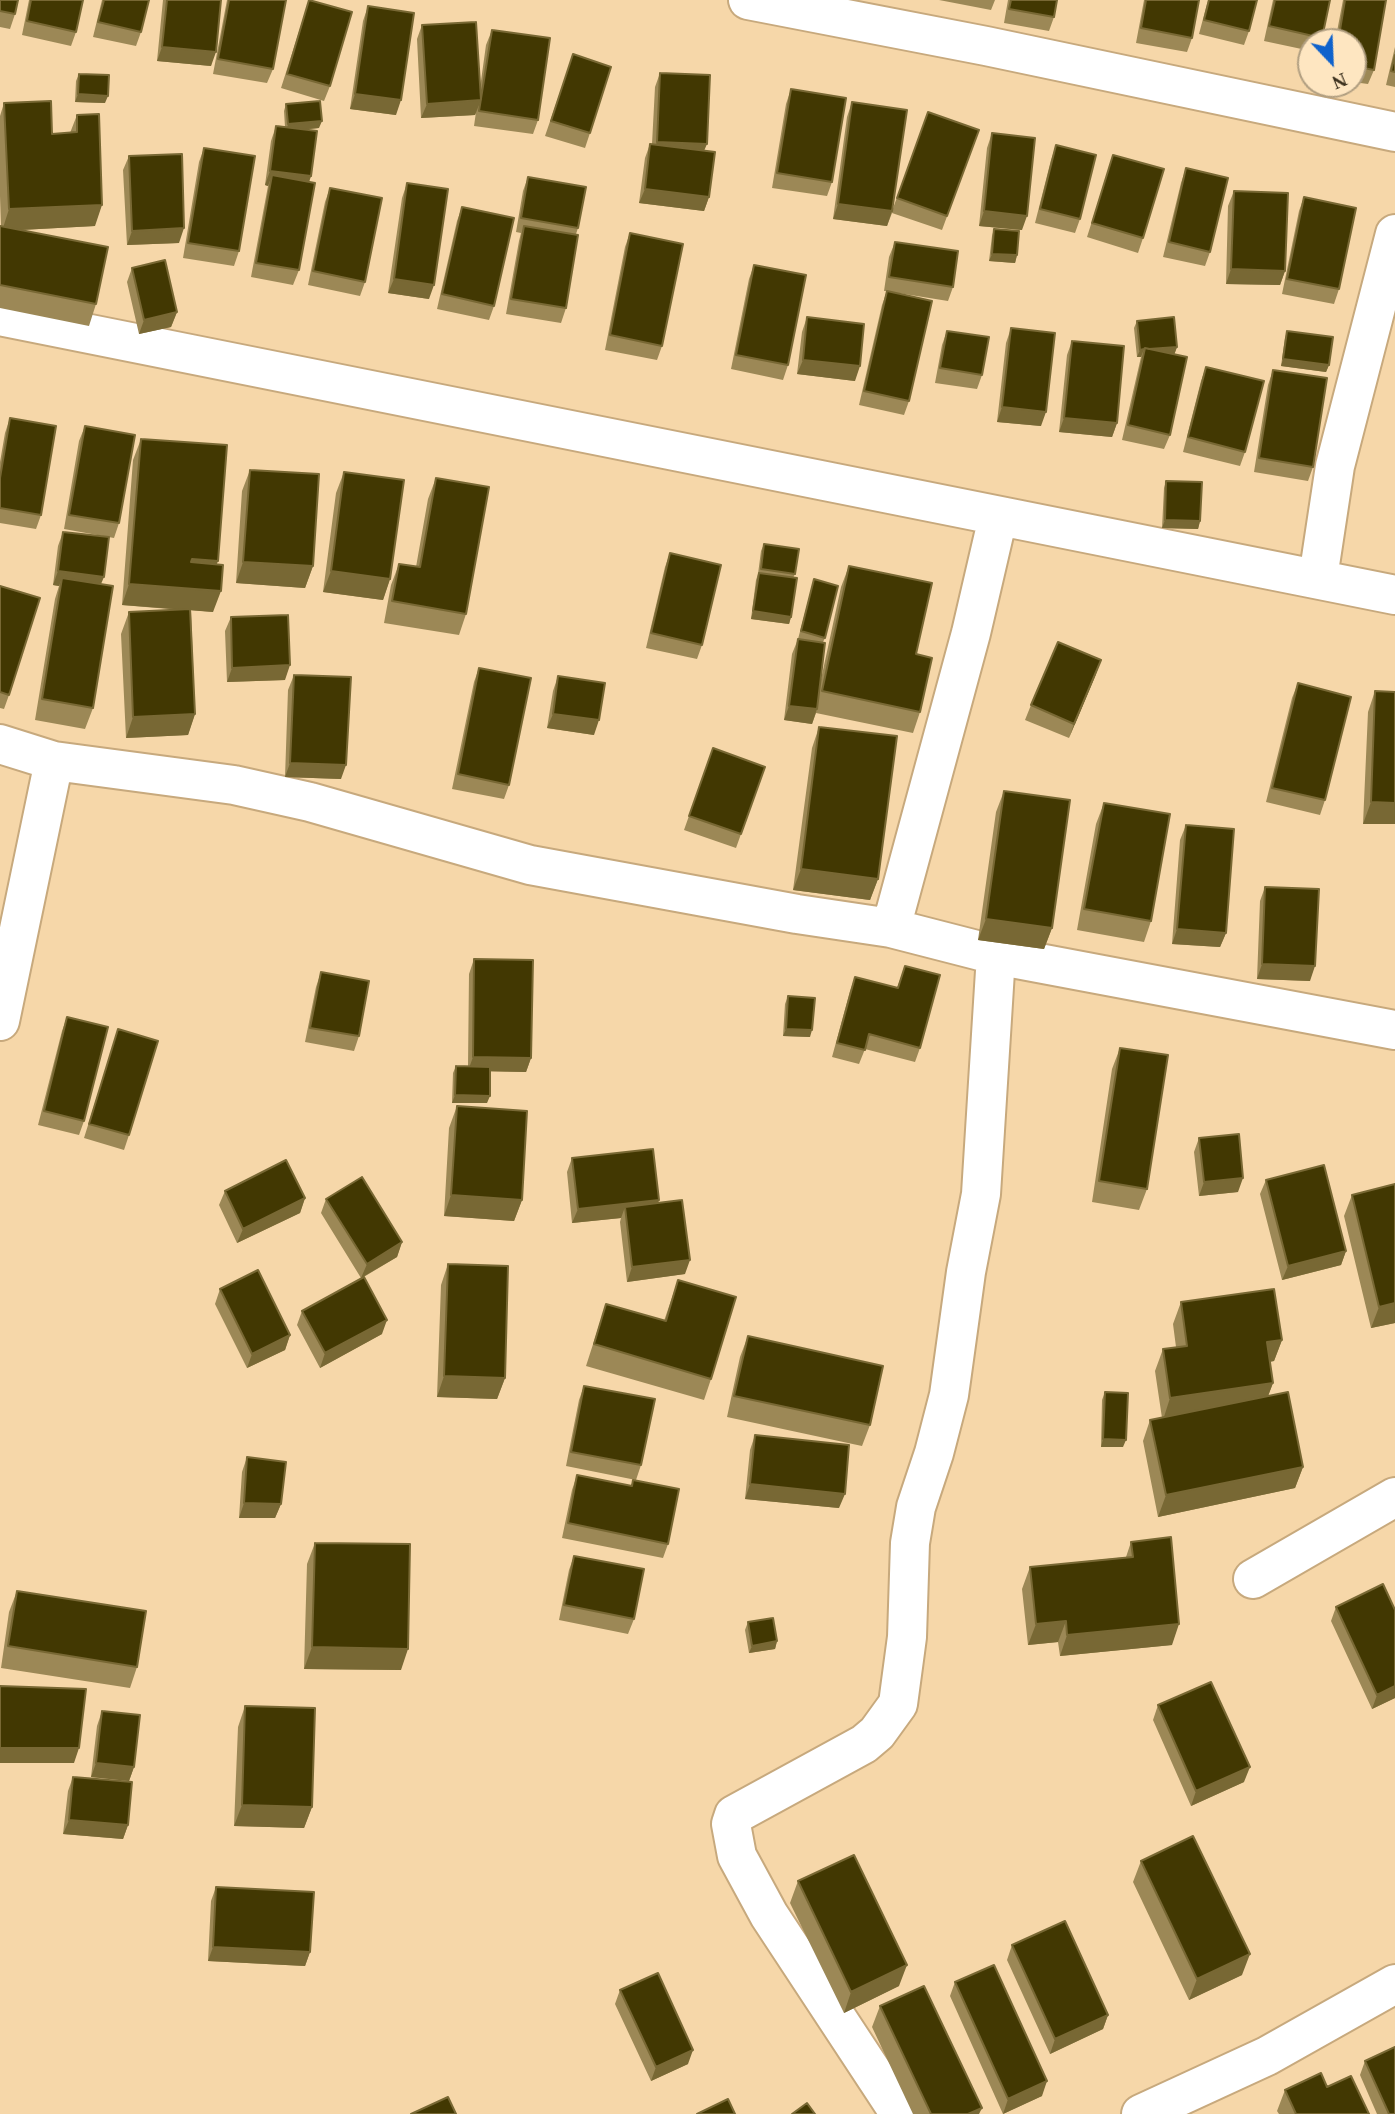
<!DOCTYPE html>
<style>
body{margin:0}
#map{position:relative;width:1395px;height:2114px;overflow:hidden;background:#f6d7a9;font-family:"Times New Roman",serif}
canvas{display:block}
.north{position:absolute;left:1297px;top:28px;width:70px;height:70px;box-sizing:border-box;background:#fee6c1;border:2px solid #b09e80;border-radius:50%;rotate:157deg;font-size:19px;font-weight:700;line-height:28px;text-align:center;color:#3c311e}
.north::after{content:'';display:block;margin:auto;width:24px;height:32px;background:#0f62cc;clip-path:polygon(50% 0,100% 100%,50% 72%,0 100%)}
</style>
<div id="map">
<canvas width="1395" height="2114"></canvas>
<div class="north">N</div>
</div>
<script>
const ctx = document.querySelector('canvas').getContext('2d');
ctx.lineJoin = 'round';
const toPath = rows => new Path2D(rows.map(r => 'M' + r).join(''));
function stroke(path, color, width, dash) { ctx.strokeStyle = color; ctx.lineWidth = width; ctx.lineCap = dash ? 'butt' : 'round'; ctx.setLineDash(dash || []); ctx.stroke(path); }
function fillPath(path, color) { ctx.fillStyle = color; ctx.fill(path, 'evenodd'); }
const street = toPath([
 [748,0,986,46,1395,132],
 [0,316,1395,595],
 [1318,578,1335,466,1395,234],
 [0,744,54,761,234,785,310,802,530,865,797,914,891,928,996,955,1395,1030],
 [891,928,971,633,998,517],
 [0,1021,54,761],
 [1253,1579,1395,1497],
 [900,2114,769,1915,737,1856,731,1824,734,1815,864,1744,877,1733,898,1704,907,1637,910,1543,916,1507,934,1453,949,1395,966,1272,981,1194,996,955],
 [1141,2114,1267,2056,1395,1984]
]);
const wall = toPath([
 [0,0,15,14,10,29,0,27],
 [29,0,83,0,76,32,71,46,22,35],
 [102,0,149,0,141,32,136,46,93,37],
 [163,0,221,0,211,66,157,61],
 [227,0,286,0,273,69,267,83,213,74],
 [309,0,330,86,324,101,281,88],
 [939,0,995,0,991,10],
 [1008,0,1057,0,1054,17,1049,31,1004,23],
 [1144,0,1199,0,1192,38,1187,52,1136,43],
 [1208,0,1257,0,1249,31,1244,45,1199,34],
 [1273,0,1330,0,1320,42,1311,42,1311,51,1264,41],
 [1343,0,1386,0,1374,70,1368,84,1353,82,1353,42,1335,42],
 [368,6,396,115,350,109,363,21],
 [422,25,480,88,486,45,492,30,538,120,533,134,474,126,476,112,475,115,421,118,417,39],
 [1395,47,1395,87,1386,85],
 [568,69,590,133,585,148,545,136],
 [660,73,704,150,709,197,704,211,639,203,645,158,650,144,652,144,655,87],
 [79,74,105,103,75,102,76,81],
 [791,89,832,182,827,196,772,188,786,104],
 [852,102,892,211,928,112,979,130,942,230,892,213,887,226,833,219,847,117],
 [4,103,52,134,70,133,77,115,95,226,20,230,96,304,89,326,0,308,0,226,1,226,0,196,0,116],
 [286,104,319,128,302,130,311,176,309,182,299,270,293,285,251,277,268,186,265,185,271,141,276,126,285,127,284,111],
 [992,133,1022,230,979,226,987,148],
 [1056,145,1080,219,1075,233,1035,223,1051,160],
 [204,148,239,251,234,266,183,258,199,162],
 [1113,155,1143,238,1138,253,1087,237],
 [129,156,179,243,127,245,123,170],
 [1186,168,1210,252,1205,266,1163,257,1181,183],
 [528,177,578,228,576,234,566,308,561,323,506,314,519,241,521,233,516,232,523,191],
 [407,183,429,299,388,293,402,198],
 [330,188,365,282,360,296,308,285,325,202],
 [1234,191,1285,271,1280,285,1226,284,1228,206],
 [1304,197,1339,289,1334,304,1282,294,1299,211],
 [462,207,494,306,489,320,437,309,457,221],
 [994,229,1017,255,1015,263,989,261,992,236],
 [630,233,662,346,657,360,605,350,625,247],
 [895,242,953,287,948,301,898,293,909,401,904,415,859,405,882,305,887,291,884,291,889,257],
 [754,265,788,365,783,380,731,369,749,279],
 [132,268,177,312,171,327,139,334,127,282],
 [807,317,855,381,797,374,802,332],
 [1137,321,1177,347,1174,355,1170,435,1164,449,1122,440,1141,357,1137,357,1134,328],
 [1011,328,1041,426,997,422,1006,343],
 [947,331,982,375,977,389,935,383,942,345],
 [1287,331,1329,365,1326,372,1281,366,1285,338],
 [1072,341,1117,423,1112,437,1059,432,1067,355],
 [1206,367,1245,452,1240,466,1183,452,1201,381],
 [1273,370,1313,467,1308,481,1254,472,1268,385],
 [10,418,41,515,36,529,0,523,0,462,5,433],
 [85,426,119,523,114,538,64,529,79,441],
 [141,439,217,564,213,612,191,610,195,714,188,735,126,738,121,634,129,612,181,610,122,605,133,460],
 [250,470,313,566,305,588,236,583,242,491],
 [344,472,390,579,383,600,323,592,336,493],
 [436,478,466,614,459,635,384,623,391,585,399,564,416,567,428,499],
 [1166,481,1200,521,1198,529,1162,528,1164,488],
 [63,532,101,584,93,708,85,729,35,720,55,599,59,586,53,585,58,546],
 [764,544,795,574,793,578,791,617,789,624,751,619,756,580,758,574,761,551],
 [670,553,702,645,697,659,646,648,665,567],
 [849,566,916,654,920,712,913,733,816,713,812,724,784,720,792,654,798,639,802,640,798,639,814,579,825,638,823,642,820,684,841,587],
 [0,586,9,695,4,709,0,708],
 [231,617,285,680,227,682,225,631],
 [479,668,509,785,504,799,452,789,474,682],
 [1096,674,1069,738,1025,720,1031,705],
 [294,675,341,779,285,777,288,690],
 [558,676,594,735,547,728,553,691],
 [1298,683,1325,800,1320,815,1266,802,1292,698],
 [1375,691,1395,824,1363,824,1368,712],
 [819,727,878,879,870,900,793,890,812,748],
 [713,748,765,767,736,848,684,830],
 [1004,791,1052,928,1044,949,978,940,996,812],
 [1104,803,1151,921,1144,942,1077,930,1096,824],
 [1186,825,1226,933,1220,947,1172,944,1180,840],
 [1265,887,1310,981,1257,979,1260,901],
 [474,959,531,1058,526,1072,490,1071,487,1103,452,1103,453,1073,456,1066,468,1066,469,974],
 [905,966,920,1048,915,1062,865,1049,859,1064,832,1057,850,991,855,977,897,988],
 [321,972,359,1036,354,1051,305,1042,316,987],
 [788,996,810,1037,783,1036,785,1004],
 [67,1017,84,1121,79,1135,38,1125,62,1031],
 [118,1029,129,1135,124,1150,84,1138],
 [1120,1048,1147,1189,1139,1210,1092,1202,1112,1069],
 [457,1106,522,1200,514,1221,444,1216,449,1128],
 [1199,1138,1238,1192,1199,1196,1194,1152],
 [572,1158,659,1200,658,1203,685,1274,627,1282,620,1222,621,1218,572,1223,567,1172],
 [1266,1180,1346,1251,1341,1265,1282,1280,1260,1194],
 [225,1191,305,1198,300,1213,237,1243,219,1205],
 [1352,1195,1395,1323,1371,1328,1344,1216],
 [326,1199,402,1242,397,1257,362,1278,382,1334,320,1368,297,1325,302,1311,361,1278,321,1213],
 [448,1264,505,1378,497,1399,437,1397,441,1285],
 [678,1280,711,1379,704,1400,586,1366,606,1304,664,1321],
 [220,1289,290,1335,285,1350,247,1368,215,1304],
 [1181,1302,1282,1340,1274,1361,1270,1362,1273,1383,1268,1396,1303,1467,1295,1488,1158,1517,1143,1441,1150,1420,1162,1418,1155,1371,1163,1349,1176,1347,1173,1324],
 [748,1336,870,1425,862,1446,727,1417,740,1357],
 [584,1386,641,1465,636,1480,566,1466,579,1400],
 [1105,1392,1123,1447,1101,1447,1102,1400],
 [755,1435,839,1508,745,1499,750,1450],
 [247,1457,281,1504,275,1518,239,1518,242,1472],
 [577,1475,631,1486,633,1480,668,1544,663,1558,562,1538,572,1490],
 [1131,1542,1172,1645,1060,1656,1058,1642,1028,1645,1022,1589,1030,1567,1126,1557],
 [315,1543,401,1670,304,1669,307,1564],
 [574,1556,634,1619,628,1634,559,1620,569,1570],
 [17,1591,137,1667,130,1688,1,1668,9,1612],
 [1336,1607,1395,1698,1372,1709,1331,1621],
 [748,1622,777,1641,775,1649,749,1653,745,1630],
 [1158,1705,1244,1782,1191,1806,1153,1720],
 [245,1706,312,1807,304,1828,234,1826,238,1727],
 [102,1711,134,1767,129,1781,91,1777,97,1726],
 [73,1777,128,1825,123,1839,63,1834,68,1791],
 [1141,1861,1242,1975,1189,2000,1133,1882],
 [798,1881,899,1986,844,2013,790,1903],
 [216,1887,310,1952,305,1966,208,1961,211,1901],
 [1012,1945,1108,2015,1103,2029,1050,2054,1007,1960],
 [955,1982,1042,2096,1003,2114,950,1996],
 [620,1990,688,2064,651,2081,615,2004],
 [880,2006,979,2114,913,2114,872,2027],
 [1365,2061,1395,2114,1377,2114,1360,2075],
 [1327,2087,1369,2114,1279,2114,1277,2111,1285,2090]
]);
const shadedWall = toPath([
 [162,47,216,52,211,66,157,61],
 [78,94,108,96,105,103,75,102],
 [355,94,401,100,396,115,350,109],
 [481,100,475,115,421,118,427,104],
 [322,121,319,128,286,131,288,124],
 [657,142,707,144,701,158,651,156],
 [270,171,311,176,306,190,272,175,268,186,265,185],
 [645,189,709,197,704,211,639,203],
 [838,204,892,211,887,226,833,219],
 [102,205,95,226,2,231,9,209],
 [984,211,1027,216,1022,230,979,226],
 [184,228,179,243,127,245,132,231],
 [992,254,1017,255,1015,263,989,261],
 [1231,269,1285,271,1280,285,1226,284],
 [394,279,434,285,429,299,388,293],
 [177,312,171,327,139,334,144,320],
 [1177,347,1174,355,1144,349],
 [1144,349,1141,357,1137,357,1140,350],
 [1283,359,1329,365,1326,372,1281,366],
 [803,360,860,366,855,381,797,374],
 [1002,407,1046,412,1041,426,997,422],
 [1064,418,1117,423,1112,437,1059,432],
 [1165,520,1200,521,1198,529,1162,528],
 [192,559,218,561,210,582,184,580],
 [243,562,313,566,305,588,236,583],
 [58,571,104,577,98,591,62,578,59,586,53,585],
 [331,571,390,579,383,600,323,592],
 [129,584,221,591,213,612,122,605],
 [753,611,791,617,789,624,751,619],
 [1101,660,1096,674,1069,738,1074,724],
 [290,665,285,680,227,682,232,668],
 [789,706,817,709,812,724,784,720],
 [195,714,188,735,126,738,133,717],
 [553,714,599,720,594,735,547,728],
 [290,763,346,765,341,779,285,777],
 [1371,802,1395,803,1395,824,1363,824],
 [801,869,878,879,870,900,793,890],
 [986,919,1052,928,1044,949,978,940],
 [1177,929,1226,933,1220,947,1172,944],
 [1262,964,1315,966,1310,981,1257,979],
 [786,1029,812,1030,810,1037,783,1036],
 [473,1057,531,1058,526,1072,468,1071],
 [455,1095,490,1096,487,1103,452,1103],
 [1243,1178,1238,1192,1199,1196,1204,1182],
 [451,1195,522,1200,514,1221,444,1216],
 [305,1198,300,1213,237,1243,243,1229],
 [659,1200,654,1214,625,1207,621,1218,572,1223,578,1209],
 [402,1242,397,1257,361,1278,367,1264],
 [1346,1251,1341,1265,1282,1280,1288,1266],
 [690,1260,685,1274,627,1282,632,1267],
 [1395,1303,1395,1323,1371,1328,1379,1307],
 [387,1320,382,1334,320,1368,325,1353],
 [290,1335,285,1350,247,1368,252,1354],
 [1282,1340,1274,1361,1259,1363,1267,1342],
 [444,1376,505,1378,497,1399,437,1397],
 [1273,1383,1265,1404,1163,1420,1170,1398],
 [1103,1439,1126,1440,1123,1447,1101,1447],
 [1303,1467,1295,1488,1158,1517,1166,1495],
 [750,1484,845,1494,839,1508,745,1499],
 [244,1503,281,1504,275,1518,239,1518],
 [1066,1621,1058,1642,1028,1645,1036,1624],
 [1179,1624,1172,1645,1060,1656,1067,1635],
 [777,1641,775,1649,749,1653,752,1646],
 [312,1647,408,1649,401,1670,304,1669],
 [1395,1686,1395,1698,1372,1709,1377,1695],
 [0,1748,79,1748,74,1763,0,1763],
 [96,1763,134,1767,129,1781,91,1777],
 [1250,1767,1244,1782,1191,1806,1196,1791],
 [242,1805,312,1807,304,1828,234,1826],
 [69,1820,128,1825,123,1839,63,1834],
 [213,1947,310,1952,305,1966,208,1961],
 [1250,1954,1242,1975,1189,2000,1197,1979],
 [907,1965,899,1986,844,2013,851,1992],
 [1108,2015,1103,2029,1050,2054,1055,2039],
 [693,2050,688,2064,651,2081,656,2067],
 [1047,2081,1042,2096,1003,2114,1008,2099],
 [982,2108,979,2114,968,2114]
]);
const building = toPath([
 [0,0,18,0,15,14,0,11,0,0],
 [31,0,83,0,76,32,27,21,31,0],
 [104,0,149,0,141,32,98,22,104,0],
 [167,0,221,0,216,52,162,47,167,0],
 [229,0,286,0,273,69,218,59,229,0],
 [309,0,352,12,330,86,287,74,309,0],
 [1011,0,1057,0,1054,17,1009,9,1011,0],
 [1146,0,1199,0,1192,38,1141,28,1146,0],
 [1209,0,1257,0,1249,31,1204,20,1209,0],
 [1275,0,1330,0,1322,38,1269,26,1275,0],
 [1345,0,1386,0,1374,70,1353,66,1353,42,1338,42,1345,0],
 [368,6,414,13,401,100,355,94,368,6],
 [476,22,481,100,427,104,422,25,476,22],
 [492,30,550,38,538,120,479,111,492,30],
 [573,54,611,67,590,133,551,121,573,54],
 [1395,55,1395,72,1391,71,1395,55],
 [660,73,710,75,707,144,657,142,660,73],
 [79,74,109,75,108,96,78,94,79,74],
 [791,89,846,98,832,182,777,173,791,89],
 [51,101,52,134,77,132,77,115,99,114,102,205,9,209,4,103,51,101],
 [320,101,322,121,288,124,286,104,320,101],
 [852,102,907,110,892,211,838,204,852,102],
 [928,112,979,130,947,216,897,198,928,112],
 [276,126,317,131,311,176,270,171,276,126],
 [992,133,1035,138,1027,216,984,211,992,133],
 [650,144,715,152,709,197,645,189,650,144],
 [1056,145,1096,155,1080,219,1040,209,1056,145],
 [204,148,255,156,239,251,188,243,204,148],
 [182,154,184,228,132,231,129,156,182,154],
 [1113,155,1164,169,1143,238,1092,223,1113,155],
 [1186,168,1228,178,1210,252,1169,242,1186,168],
 [272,175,315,183,299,270,256,263,272,175],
 [528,177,586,187,578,228,521,218,528,177],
 [407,183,448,189,434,285,394,279,407,183],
 [330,188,382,198,365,282,313,271,330,188],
 [1234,191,1288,193,1285,271,1231,269,1234,191],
 [1304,197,1356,208,1339,289,1287,279,1304,197],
 [462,207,514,218,494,306,442,294,462,207],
 [0,226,108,247,96,304,0,285,0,226],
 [524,226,578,235,566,308,511,299,524,226],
 [994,229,1019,231,1017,255,992,254,994,229],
 [630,233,683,244,662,346,610,335,630,233],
 [895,242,958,251,953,287,889,277,895,242],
 [165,260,177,312,144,320,132,268,165,260],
 [754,265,806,275,788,365,736,355,754,265],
 [887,291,932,301,909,401,864,391,887,291],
 [807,317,864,324,860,366,803,360,807,317],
 [1174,317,1177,347,1149,349,1145,348,1144,349,1140,350,1137,321,1174,317],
 [1011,328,1055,333,1046,412,1002,407,1011,328],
 [947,331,989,337,982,375,940,368,947,331],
 [1287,331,1333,337,1329,365,1283,359,1287,331],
 [1072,341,1124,346,1117,423,1064,418,1072,341],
 [1145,348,1187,357,1170,435,1128,425,1145,348],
 [1206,367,1264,381,1245,452,1188,437,1206,367],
 [1273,370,1327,378,1313,467,1259,458,1273,370],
 [10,418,56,426,41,515,0,508,0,478,10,418],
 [85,426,135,435,119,523,69,515,85,426],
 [141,439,227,445,218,561,192,559,191,562,223,565,221,591,129,584,141,439],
 [250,470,319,474,313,566,243,562,250,470],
 [344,472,404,480,390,579,331,571,344,472],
 [436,478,489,487,466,614,392,601,399,564,420,567,436,478],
 [1166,481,1202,482,1200,521,1165,520,1166,481],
 [63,532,109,537,104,577,58,571,63,532],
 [764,544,799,549,795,574,761,569,764,544],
 [670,553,721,565,702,645,651,633,670,553],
 [849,566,932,583,916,654,932,658,920,712,822,691,849,566],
 [759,573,797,578,791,617,753,611,759,573],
 [62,578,113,586,93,708,42,699,62,578],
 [814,579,838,586,825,638,801,631,814,579],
 [0,586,40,598,9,695,0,692,0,586],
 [190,609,195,714,133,717,129,612,190,609],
 [288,615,290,665,232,668,231,617,288,615],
 [798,639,825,643,817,709,789,706,798,639],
 [1058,642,1101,660,1074,724,1031,705,1058,642],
 [479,668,531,678,509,785,458,774,479,668],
 [294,675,351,677,346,765,290,763,294,675],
 [558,676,605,683,599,720,553,714,558,676],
 [1298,683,1351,697,1325,800,1272,788,1298,683],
 [1375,691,1395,692,1395,803,1371,802,1375,691],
 [819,727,897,736,878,879,801,869,819,727],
 [713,748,765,767,741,834,689,816,713,748],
 [1004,791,1070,800,1052,928,986,919,1004,791],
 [1104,803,1170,814,1151,921,1084,909,1104,803],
 [1186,825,1234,829,1226,933,1177,929,1186,825],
 [1265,887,1319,889,1315,966,1262,964,1265,887],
 [474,959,533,960,531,1058,473,1057,474,959],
 [905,966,940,975,920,1048,869,1034,865,1050,837,1043,855,977,898,988,905,966],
 [321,972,369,981,359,1036,310,1028,321,972],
 [788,996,815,998,812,1030,786,1029,788,996],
 [67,1017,108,1027,84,1121,44,1111,67,1017],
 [118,1029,158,1041,129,1135,89,1124,118,1029],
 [1120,1048,1168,1055,1147,1189,1099,1181,1120,1048],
 [456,1066,490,1067,490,1096,455,1095,456,1066],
 [457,1106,527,1111,522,1200,451,1195,457,1106],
 [1239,1134,1243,1178,1204,1182,1199,1138,1239,1134],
 [653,1149,659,1200,578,1209,572,1158,653,1149],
 [286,1160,305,1198,243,1229,225,1191,286,1160],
 [1324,1165,1346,1251,1288,1266,1266,1180,1324,1165],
 [362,1177,402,1242,367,1264,326,1199,362,1177],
 [1395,1184,1395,1303,1379,1307,1352,1195,1395,1184],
 [682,1200,690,1260,632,1267,625,1207,682,1200],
 [448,1264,508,1266,505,1378,444,1376,448,1264],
 [258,1270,290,1335,252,1354,220,1289,258,1270],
 [364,1277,387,1320,325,1353,302,1311,364,1277],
 [678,1280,736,1297,711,1379,594,1344,606,1304,666,1321,678,1280],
 [1274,1289,1282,1340,1267,1342,1273,1383,1170,1398,1163,1349,1187,1346,1181,1302,1274,1289],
 [748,1336,883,1366,870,1425,734,1396,748,1336],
 [584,1386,655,1399,641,1465,571,1452,584,1386],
 [1105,1392,1128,1393,1126,1440,1103,1439,1105,1392],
 [1288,1392,1303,1467,1166,1495,1150,1420,1288,1392],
 [755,1435,849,1445,845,1494,750,1484,755,1435],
 [247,1457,286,1462,281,1504,244,1503,247,1457],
 [577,1475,632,1486,633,1480,679,1489,668,1544,568,1523,577,1475],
 [1171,1537,1179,1624,1067,1635,1066,1621,1036,1624,1030,1567,1133,1557,1131,1542,1171,1537],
 [315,1543,410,1544,408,1649,312,1647,315,1543],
 [574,1556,644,1569,634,1619,564,1605,574,1556],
 [1383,1584,1395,1610,1395,1686,1377,1695,1336,1607,1383,1584],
 [17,1591,146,1611,137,1667,8,1646,17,1591],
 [773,1618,777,1641,752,1646,748,1622,773,1618],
 [1211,1682,1250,1767,1196,1791,1158,1705,1211,1682],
 [0,1686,86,1689,79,1748,0,1748,0,1686],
 [245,1706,315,1708,312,1807,242,1805,245,1706],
 [102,1711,140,1715,134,1767,96,1763,102,1711],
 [73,1777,132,1782,128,1825,69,1820,73,1777],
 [1193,1836,1250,1954,1197,1979,1141,1861,1193,1836],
 [854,1855,907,1965,851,1992,798,1881,854,1855],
 [216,1887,314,1892,310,1952,213,1947,216,1887],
 [1065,1921,1108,2015,1055,2039,1012,1945,1065,1921],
 [994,1965,1047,2081,1008,2099,955,1982,994,1965],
 [658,1973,693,2050,656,2067,620,1990,658,1973],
 [924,1986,982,2108,968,2114,931,2114,880,2006,924,1986],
 [1395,2047,1395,2114,1389,2114,1365,2061,1395,2047],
 [1321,2073,1327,2087,1351,2076,1369,2114,1296,2114,1285,2090,1321,2073],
 [448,2097,456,2114,411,2114,448,2097],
 [728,2099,735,2114,697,2114,728,2099],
 [807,2103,815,2114,792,2114,807,2103]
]);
stroke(street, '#c7a97d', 42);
stroke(street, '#fff', 38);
fillPath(wall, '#9c8856');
fillPath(shadedWall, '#786834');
fillPath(building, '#423802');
stroke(building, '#786834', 2);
</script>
